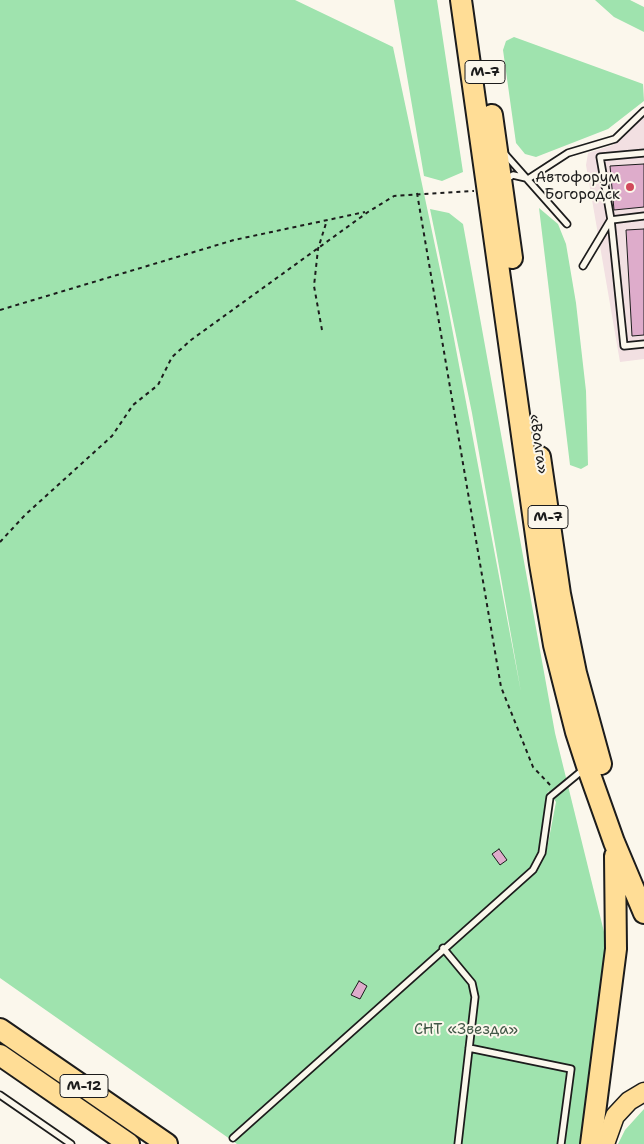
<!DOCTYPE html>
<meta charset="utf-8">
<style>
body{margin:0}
canvas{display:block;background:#fbf7ec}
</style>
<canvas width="644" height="1144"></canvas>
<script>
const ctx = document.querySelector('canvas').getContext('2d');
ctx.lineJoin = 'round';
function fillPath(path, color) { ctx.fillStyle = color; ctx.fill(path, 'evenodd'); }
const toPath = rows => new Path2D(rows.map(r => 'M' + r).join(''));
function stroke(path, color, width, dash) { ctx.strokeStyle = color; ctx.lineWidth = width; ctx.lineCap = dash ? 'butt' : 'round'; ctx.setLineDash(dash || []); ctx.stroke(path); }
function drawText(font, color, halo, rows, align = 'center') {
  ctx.font = font + ' "Shantell Sans",sans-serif'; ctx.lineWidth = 4; ctx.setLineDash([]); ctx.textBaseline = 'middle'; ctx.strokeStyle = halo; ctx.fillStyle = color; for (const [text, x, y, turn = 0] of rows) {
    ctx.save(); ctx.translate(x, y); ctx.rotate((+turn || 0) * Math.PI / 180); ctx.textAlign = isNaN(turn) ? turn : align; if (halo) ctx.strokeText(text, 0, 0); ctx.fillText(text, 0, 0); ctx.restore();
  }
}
const built = toPath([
 [644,117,644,359,620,362,586,165,588,153,613,145]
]);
const green = toPath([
 [0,0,295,0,393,47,448,307,521,692,472,413,430,209,449,213,463,224,555,733,606,940,581,1144,237,1144,0,978],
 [548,791,556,802,546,854,538,852],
 [394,0,437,0,463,172,442,181,424,176],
 [595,0,630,0,644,7,644,32,614,17],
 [514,37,643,84,644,101,608,129,536,157,525,154,516,143,503,50,506,41],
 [539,208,558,224,566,244,576,303,586,391,588,465,581,469,570,465],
 [644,1109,644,1144,618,1144,625,1130]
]);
const building = toPath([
 [644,164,644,207,614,210,610,166,644,164],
 [644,229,644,335,632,336,626,230,644,229],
 [499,849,507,860,500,865,492,854,499,849],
 [359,981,367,986,360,999,351,995,359,981]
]);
const path = toPath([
 [417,193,501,687,533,767,552,787],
 [0,310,234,240,365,212],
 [322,330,314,286,318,249,327,220],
 [0,542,25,515,112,436,133,405,158,385,172,357,191,340,368,212,394,196,474,191]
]);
const lane = toPath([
 [504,153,567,224],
 [644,153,600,157,611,220,644,216],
 [528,179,568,153,615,139,644,111],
 [505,180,513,175,526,178],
 [611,220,624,346,644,344],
 [583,266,610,221],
 [443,948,472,983,475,997,458,1144],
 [469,1048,571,1069,561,1144],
 [0,1095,71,1144],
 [233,1138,533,870,542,853,550,797,584,769]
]);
const primary = toPath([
 [605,1144,615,1116,629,1101,644,1092]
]);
const highway = toPath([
 [461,0,540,564,554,645,576,732,587,766,614,842,644,913],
 [492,115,512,258],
 [540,457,560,594,576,673,601,764],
 [0,1029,167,1144],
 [0,1055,129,1144],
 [591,1144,616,949,615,856]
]);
const markers = [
 [630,187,5,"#d1495b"]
];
const shields = [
 [485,72,40],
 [548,517,40],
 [84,1086,48]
];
const shieldNames = [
 ["М-7",485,72],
 ["М-7",548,517],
 ["М-12",84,1086]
];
const poiNames = [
 ["Автофорум",620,178],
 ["Богородск",620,195]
];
const streetNames = [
 ["«Волга»",538,444,82]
];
const parkNames = [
 ["СНТ «Звезда»",466,1030]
];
fillPath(built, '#f2e0e2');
fillPath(green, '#9fe3ae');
fillPath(building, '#deaccb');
stroke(building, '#1c1c1c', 1);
stroke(lane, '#1c1c1c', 9);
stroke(primary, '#1c1c1c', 21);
stroke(highway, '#1c1c1c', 24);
stroke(path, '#1c1c1c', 2, [4, 4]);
stroke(lane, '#fbf7ec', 5.5);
stroke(primary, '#ffdd96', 18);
stroke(highway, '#ffdd96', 20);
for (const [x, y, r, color] of markers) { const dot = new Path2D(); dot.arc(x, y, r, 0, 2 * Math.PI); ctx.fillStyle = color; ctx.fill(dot); stroke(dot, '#fbf7ec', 2); }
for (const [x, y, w] of shields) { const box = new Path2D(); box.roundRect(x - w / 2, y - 11.5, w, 23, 4); ctx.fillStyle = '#fbf7ec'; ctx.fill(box); stroke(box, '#1c1c1c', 1); }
drawText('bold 14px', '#1c1c1c', null, shieldNames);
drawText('15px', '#1c1c1c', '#fbf7ec', poiNames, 'right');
drawText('15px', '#1c1c1c', '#fbf7ec', streetNames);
drawText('15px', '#435848', '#fbf7ec', parkNames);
</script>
